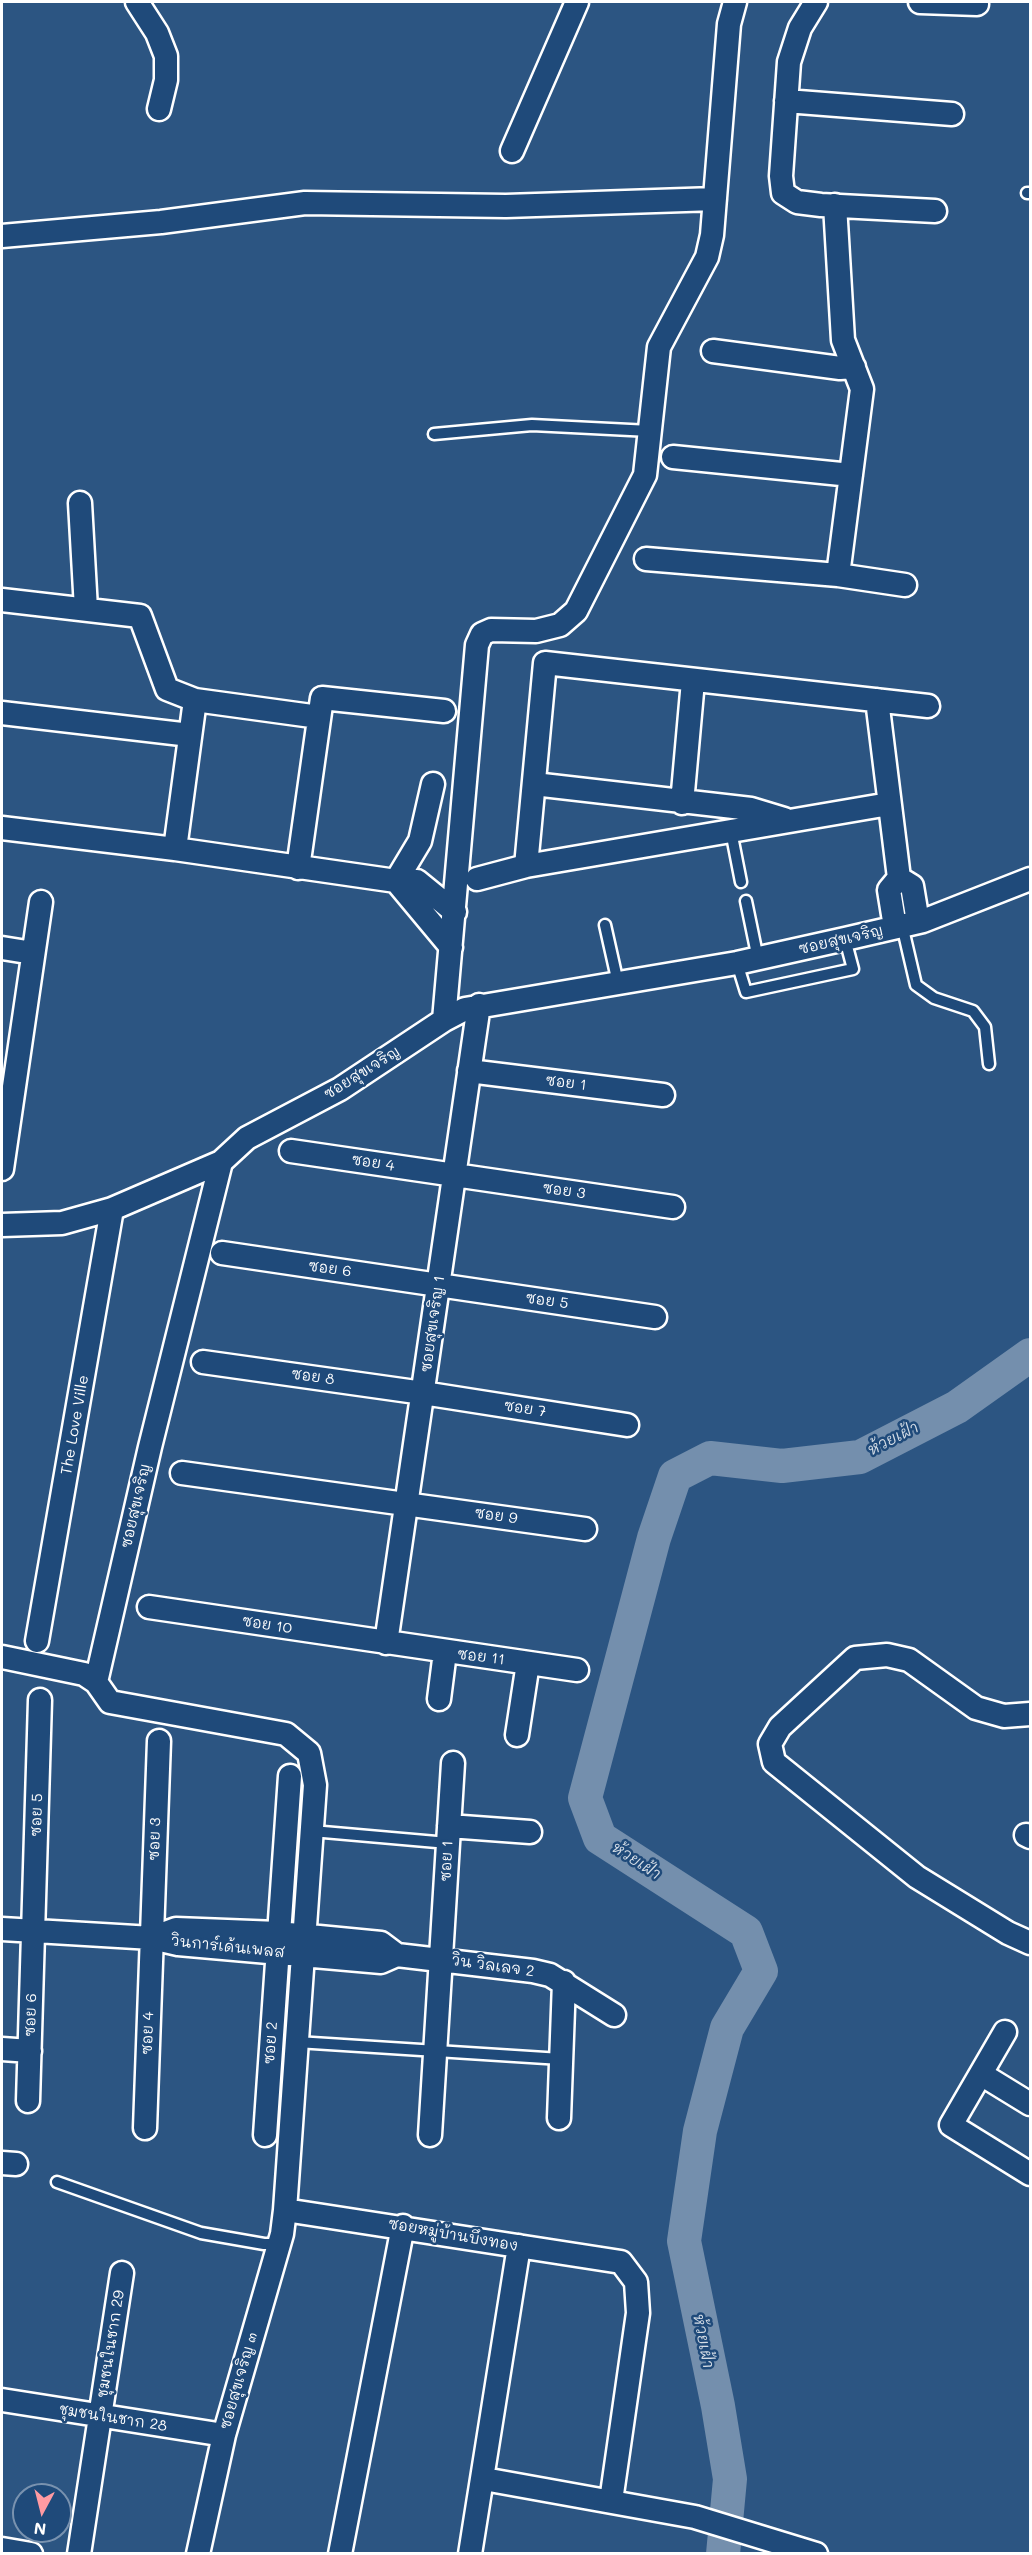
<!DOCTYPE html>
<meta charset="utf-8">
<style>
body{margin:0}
#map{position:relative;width:1032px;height:2555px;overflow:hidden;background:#2c5582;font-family:Mali,sans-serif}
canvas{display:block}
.frame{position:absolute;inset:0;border:3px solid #fff;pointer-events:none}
.north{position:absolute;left:12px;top:2483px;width:60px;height:60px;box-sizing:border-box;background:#1f4a7a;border:2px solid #7992af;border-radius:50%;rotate:187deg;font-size:16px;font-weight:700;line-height:24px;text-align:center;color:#fff}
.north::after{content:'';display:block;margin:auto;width:21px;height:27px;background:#ff9aa2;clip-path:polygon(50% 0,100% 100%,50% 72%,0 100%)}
</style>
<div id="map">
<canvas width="1032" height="2555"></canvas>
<div class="frame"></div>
<div class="north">N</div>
</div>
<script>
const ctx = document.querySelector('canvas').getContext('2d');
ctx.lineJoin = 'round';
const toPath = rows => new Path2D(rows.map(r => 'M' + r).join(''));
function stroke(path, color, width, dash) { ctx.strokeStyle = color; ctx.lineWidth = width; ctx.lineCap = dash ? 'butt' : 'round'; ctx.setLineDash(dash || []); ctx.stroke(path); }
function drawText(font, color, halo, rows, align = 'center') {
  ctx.font = font + ' Mali,"Playpen Sans Thai",sans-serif'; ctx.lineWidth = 5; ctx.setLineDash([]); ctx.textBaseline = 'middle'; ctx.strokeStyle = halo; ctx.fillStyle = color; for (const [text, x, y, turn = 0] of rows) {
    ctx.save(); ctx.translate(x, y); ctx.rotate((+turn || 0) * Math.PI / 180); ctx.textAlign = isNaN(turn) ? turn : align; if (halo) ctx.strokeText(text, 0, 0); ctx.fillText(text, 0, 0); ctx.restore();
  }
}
const river = toPath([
 [723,2554,730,2479,718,2406,684,2241,700,2131,727,2028,761,1971,746,1932,600,1838,585,1798,654,1538,675,1476,710,1458,782,1466,860,1457,957,1407,1030,1355]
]);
const service = toPath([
 [1027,193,1030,193],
 [434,434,532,425,650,431],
 [731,831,741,882],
 [746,901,758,959],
 [605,925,618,983],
 [902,925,916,985,934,998,973,1011,985,1027,989,1064],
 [737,963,746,992,853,969,845,939],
 [312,1831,448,1843],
 [297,2042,561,2059],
 [57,2182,201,2233,264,2244,278,2244]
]);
const minor = toPath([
 [137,2,157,33,166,56,166,80,159,109],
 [816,2,800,28,789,62,781,176,783,193,797,202,821,205,935,211],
 [920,2,977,4],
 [786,101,952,114],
 [512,151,577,2],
 [835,205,843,340,862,389,838,575],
 [2,236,161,222,305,203,506,206,715,199],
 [713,351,840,368,854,367],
 [673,457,851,475],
 [80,503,86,609],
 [646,559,838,575,905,585],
 [2,600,140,616,167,689,195,700,319,717],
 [877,700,899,878,889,890,895,927],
 [2,713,190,735],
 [534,784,751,809,784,819],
 [682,803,693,681],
 [2,828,175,849,396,881,420,841,433,784],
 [175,849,195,700],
 [526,866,545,663,928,706],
 [298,868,322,698,444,711],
 [899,878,912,886,918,922],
 [477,879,526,866,889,804],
 [396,881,451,947],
 [396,881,417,881,455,912],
 [2,948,33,953],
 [444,1020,477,645,482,634,491,630,536,631,560,625,576,611,645,475,659,347,707,257,712,235,729,24,735,2],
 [469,1071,663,1095],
 [291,1151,673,1207],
 [2,1169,41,902],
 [2,1225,62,1223,112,1209,221,1162],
 [222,1253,655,1317],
 [203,1362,423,1393,627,1425],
 [182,1473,585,1529],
 [149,1607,577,1670],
 [37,1641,112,1209],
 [386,1643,479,1005],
 [2,1657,84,1674,96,1682,110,1702,286,1734,309,1753,315,1785,285,2210,282,2234,224,2435,198,2554],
 [96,1682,150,1447,221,1162,247,1138,340,1089,444,1020,465,1009,737,963,845,939,923,921,1030,879],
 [439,1699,445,1652],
 [1030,1714,1004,1716,976,1708,909,1660,887,1655,855,1658,780,1727,770,1744,774,1762,917,1877,1008,1933,1030,1943],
 [517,1735,528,1663],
 [449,1826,530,1832],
 [1026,1835,1030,1837],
 [2,1929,152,1938],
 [397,1955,381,1943,278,1933,176,1929,152,1938,178,1944,381,1962,397,1955,533,1971,550,1975,614,2015],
 [1005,2032,951,2125,1030,2174],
 [2,2049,30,2051],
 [981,2074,1030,2104],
 [28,2101,40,1700],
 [559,2118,564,1982],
 [145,2128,159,1741],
 [265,2135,290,1776],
 [430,2135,453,1763],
 [2,2163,16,2164],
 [285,2210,621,2262,636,2282,638,2313,611,2501],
 [2,2400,224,2435],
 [484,2479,695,2517,816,2554],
 [2,2549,31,2554],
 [79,2554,122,2273],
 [340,2554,403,2226],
 [470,2554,519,2246]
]);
const streetNames = [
 ["ซอยสุขเจริญ",841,940,-13],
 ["ซอยสุขเจริญ",362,1073,-32],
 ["ซอย 1",566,1083,7],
 ["ซอย 4",373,1163,9],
 ["ซอย 3",564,1191,8],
 ["ซอย 6",330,1269,8],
 ["ซอย 5",547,1301,8],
 ["ซอยสุขเจริญ 1",433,1324,-82],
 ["ซอย 8",313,1377,8],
 ["ซอย 7",525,1409,9],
 ["The Love Ville",75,1425,-80],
 ["ซอยสุขเจริญ",136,1506,-77],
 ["ซอย 9",496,1516,8],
 ["ซอย 10",267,1625,9],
 ["ซอย 11",481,1657,7],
 ["ซอย 5",37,1815,-88],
 ["ซอย 3",155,1839,-88],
 ["ซอย 1",447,1861,-87],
 ["วินการ์เด้นเพลส",228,1947,6],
 ["วิน วิลเลจ 2",493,1966,8],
 ["ซอย 6",31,2015,-88],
 ["ซอย 4",148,2033,-88],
 ["ซอย 2",271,2043,-86],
 ["ซอยหมู่บ้านบึงทอง",453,2235,10],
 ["ชุมชนในชาก 29",111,2344,-81],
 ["ซอยสุขเจริญ ๓",239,2381,-74],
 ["ชุมชนในชาก 28",113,2418,9]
];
const waterNames = [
 ["ห้วยเฝ้า",893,1439,-27],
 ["ห้วยเฝ้า",636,1861,33],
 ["ห้วยเฝ้า",703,2341,79]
];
stroke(river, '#748fad', 34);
stroke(service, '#fff', 15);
stroke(minor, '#fff', 27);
stroke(service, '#1f4a7a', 10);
stroke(minor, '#1f4a7a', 22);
drawText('15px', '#fff', '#1f4a7a', streetNames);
drawText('italic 16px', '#d5dde6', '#1f4a7a', waterNames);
</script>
